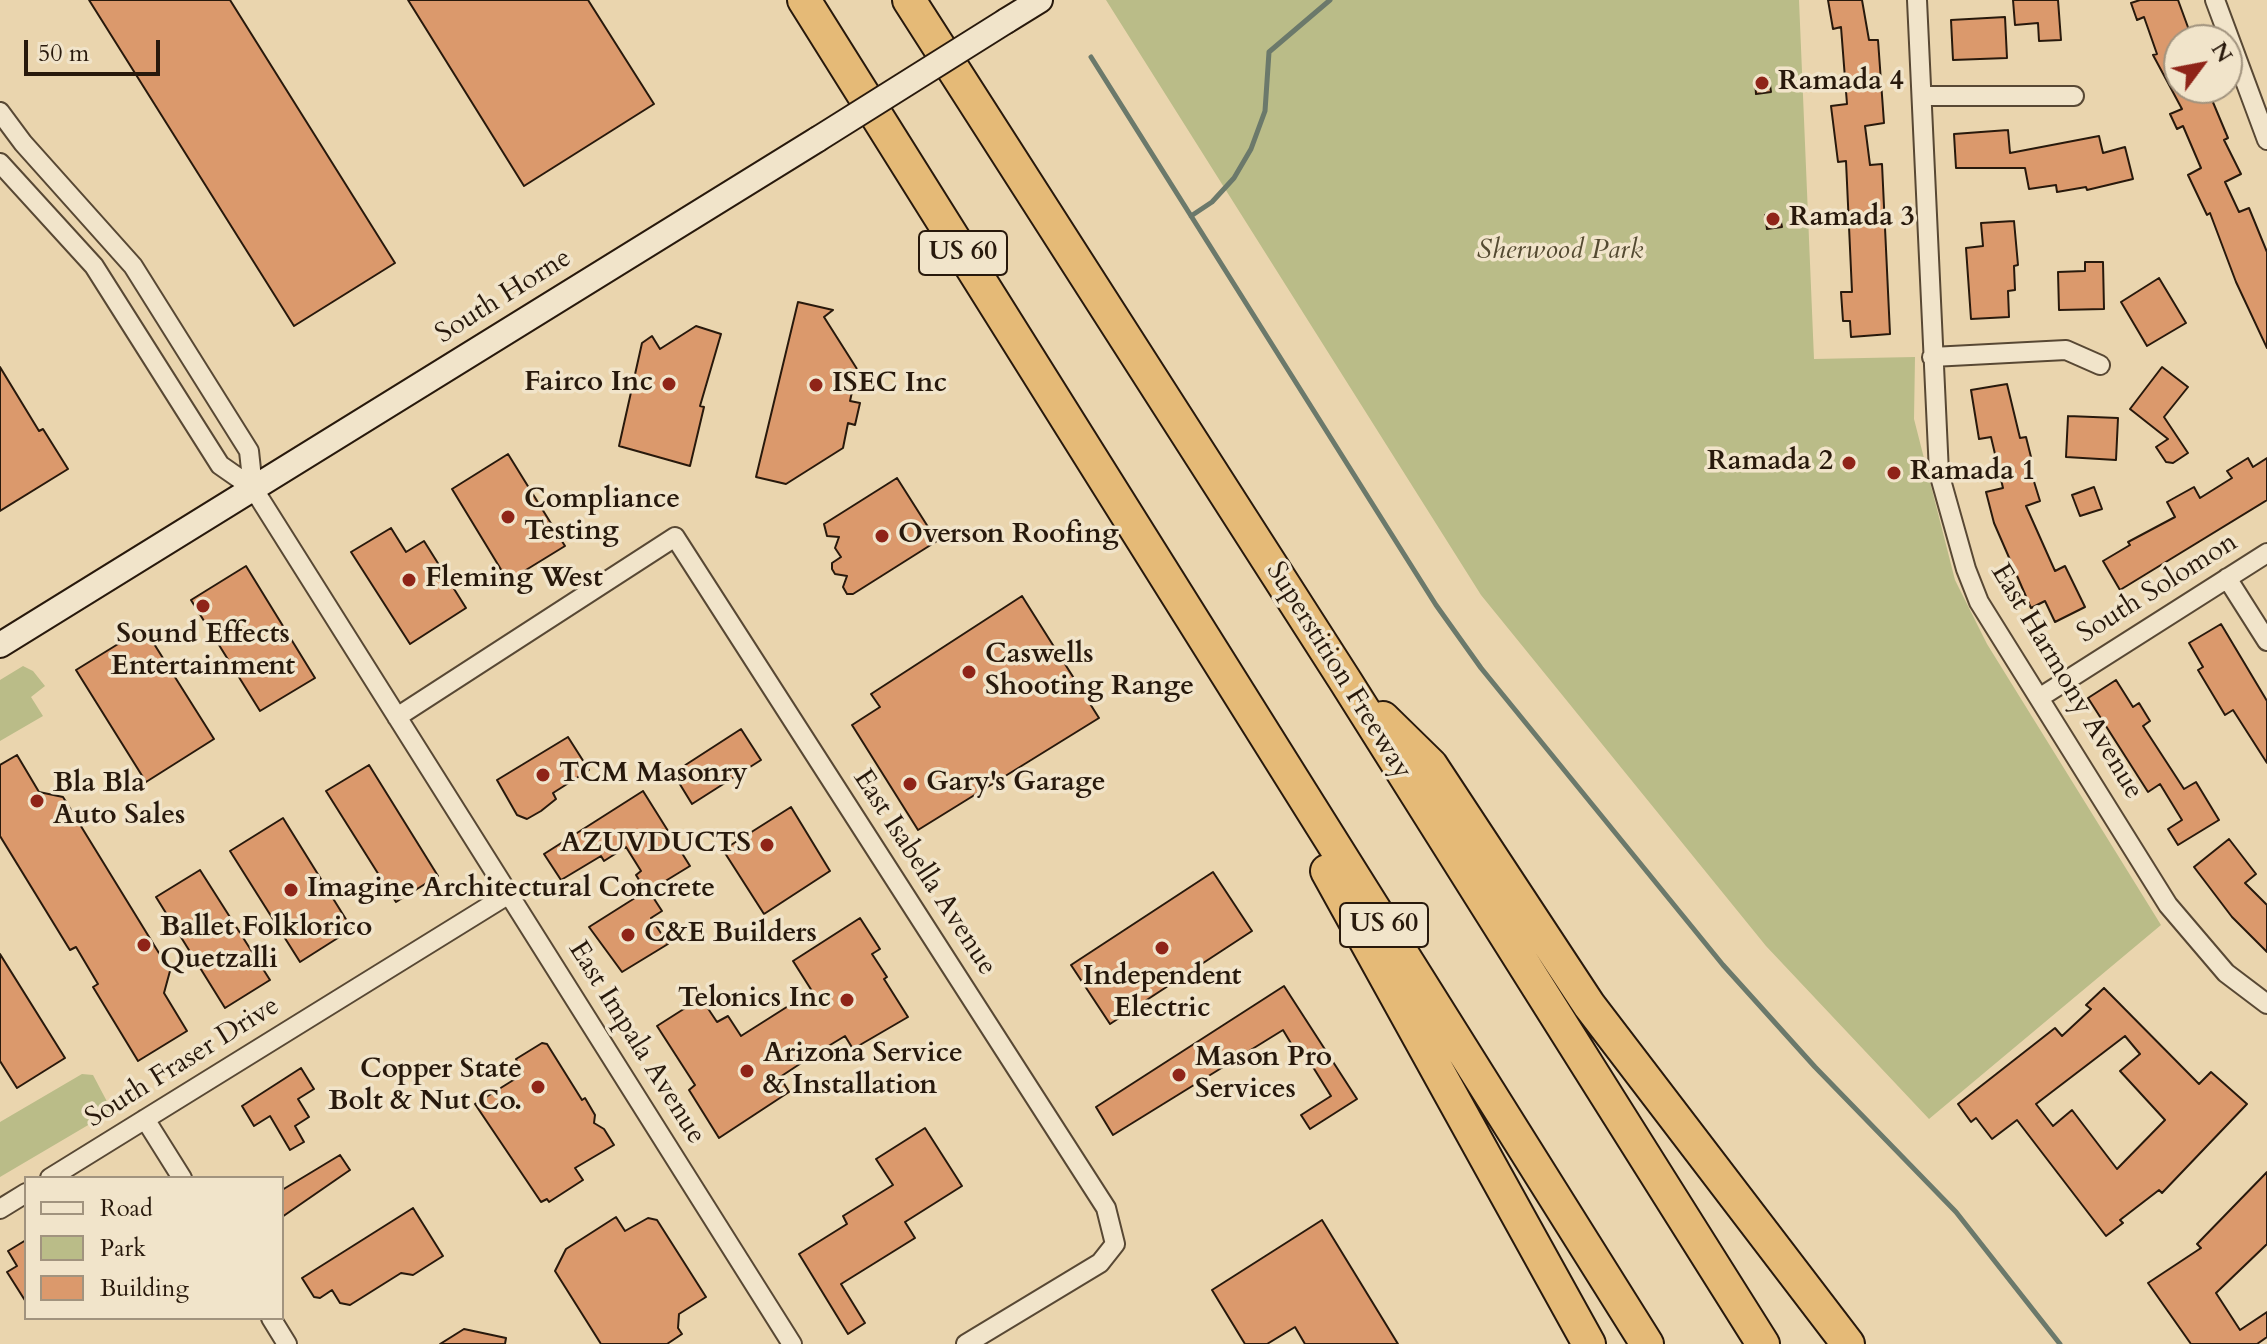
<!DOCTYPE html>
<style>
body{margin:0}
#map{position:relative;width:2267px;height:1344px;overflow:hidden;background:#ead5ae;font-family:Cardo,serif}
canvas{display:block}
.legend{position:absolute;left:24px;top:1176px;width:260px;height:144px;box-sizing:border-box;background:#f1e4ca;border:2px solid #a1937e;margin:0;padding:10px 14px;list-style:none;font-size:24px;color:#28190c}
.legend li{display:flex;align-items:center;gap:16px;height:40px}
.legend b{width:40px;border:2px solid #a1937e}
.north{position:absolute;left:2163px;top:24px;width:80px;height:80px;box-sizing:border-box;background:#f1e4ca;border:2px solid #a1937e;border-radius:50%;rotate:58deg;font-size:22px;font-weight:700;line-height:32px;text-align:center;color:#28190c}
.north::after{content:'';display:block;margin:auto;width:28px;height:36px;background:#8f2418;clip-path:polygon(50% 0,100% 100%,50% 72%,0 100%)}
.scale{position:absolute;left:24px;top:40px;width:136px;height:36px;box-sizing:border-box;border:4px solid #28190c;border-top:0;padding-left:10px;font-size:24px;line-height:28px;white-space:nowrap;color:#28190c;-webkit-text-stroke:6px #f1e4ca;paint-order:stroke}
</style>
<div id="map">
<canvas width="2267" height="1344"></canvas>
<ul class="legend">
<li><b style="height:10px;background:#f1e4ca"></b>Road</li>
<li><b style="height:22px;background:#babc88"></b>Park</li>
<li><b style="height:22px;background:#db996c"></b>Building</li>
</ul>
<div class="north">N</div>
<div class="scale">50 m</div>
</div>
<script>
const ctx = document.querySelector('canvas').getContext('2d');
ctx.lineJoin = 'round';
function fillPath(path, color) { ctx.fillStyle = color; ctx.fill(path, 'evenodd'); }
const toPath = rows => new Path2D(rows.map(r => 'M' + r).join(''));
function stroke(path, color, width, dash) { ctx.strokeStyle = color; ctx.lineWidth = width; ctx.lineCap = dash ? 'butt' : 'round'; ctx.setLineDash(dash || []); ctx.stroke(path); }
function drawText(font, color, halo, rows, align = 'center') {
  ctx.font = font + ' Cardo,serif'; ctx.lineWidth = 7; ctx.setLineDash([]); ctx.textBaseline = 'middle'; ctx.strokeStyle = halo; ctx.fillStyle = color; for (const [text, x, y, turn = 0] of rows) {
    ctx.save(); ctx.translate(x, y); ctx.rotate((+turn || 0) * Math.PI / 180); ctx.textAlign = isNaN(turn) ? turn : align; if (halo) ctx.strokeText(text, 0, 0); ctx.fillText(text, 0, 0); ctx.restore();
  }
}
const green = toPath([
 [1106,0,1799,0,1814,359,1915,357,1914,419,1955,580,1987,644,2161,925,1929,1119,1766,946,1481,595],
 [23,666,33,671,45,686,31,697,43,716,0,741,0,680],
 [82,1074,93,1075,112,1111,0,1177,0,1122]
]);
const stream = toPath([
 [1091,57,1436,605,1481,668,1723,965,1815,1067,1956,1212,2060,1344],
 [1191,216,1212,202,1234,178,1251,149,1265,111,1269,52,1330,0]
]);
const building = toPath([
 [89,0,230,0,395,263,294,326,89,0],
 [408,0,588,0,654,104,524,186,408,0],
 [1828,0,1862,0,1869,40,1878,40,1884,123,1865,126,1870,165,1882,164,1890,334,1851,337,1850,321,1843,321,1841,292,1852,292,1846,161,1838,162,1831,106,1847,104,1841,27,1833,29,1828,0],
 [2013,0,2058,0,2061,40,2039,41,2038,23,2015,25,2013,0],
 [2140,0,2178,0,2189,30,2183,32,2187,40,2179,40,2179,88,2207,88,2228,138,2224,140,2241,174,2225,182,2239,212,2249,208,2267,252,2267,348,2236,282,2210,213,2207,215,2188,175,2201,168,2183,126,2177,129,2170,114,2182,109,2153,55,2157,54,2144,17,2137,20,2131,3,2140,0],
 [2005,17,2007,58,1953,60,1951,20,2005,17],
 [1769,78,1771,92,1756,94,1755,80,1769,78],
 [2008,130,2010,153,2099,136,2103,153,2125,147,2133,179,2087,190,2086,187,2057,192,2056,185,2029,189,2025,168,1956,168,1954,134,2008,130],
 [1779,213,1782,227,1767,229,1765,215,1779,213],
 [2014,221,2018,265,2014,266,2015,290,2008,291,2009,317,1971,319,1966,248,1983,246,1981,223,2014,221],
 [2085,262,2103,262,2104,309,2059,310,2058,272,2085,271,2085,262],
 [2159,278,2186,323,2147,346,2121,302,2159,278],
 [798,302,833,310,824,317,857,369,850,401,860,403,855,425,848,423,843,448,786,484,756,477,798,302],
 [696,326,721,334,700,406,704,407,690,466,619,446,642,343,652,336,660,349,696,326],
 [0,367,39,431,43,429,68,469,0,511,0,367],
 [2162,367,2188,387,2164,417,2188,453,2173,463,2166,462,2156,447,2168,439,2130,409,2162,367],
 [2007,384,2020,438,2026,437,2031,457,2027,459,2040,501,2026,506,2055,571,2065,566,2085,607,2055,622,2045,601,2031,608,1994,523,1986,492,2003,488,1991,437,1979,439,1971,390,2007,384],
 [2068,416,2118,418,2116,460,2066,457,2068,416],
 [508,454,565,546,508,581,452,489,508,454],
 [2248,458,2253,467,2267,458,2267,500,2120,590,2103,561,2130,545,2128,542,2175,517,2167,502,2194,487,2200,498,2232,478,2227,471,2248,458],
 [897,478,937,541,853,594,847,594,843,587,847,576,835,574,832,569,832,563,841,557,835,548,839,537,827,536,824,524,897,478],
 [2094,487,2102,509,2080,516,2072,495,2094,487],
 [391,528,406,552,424,541,466,608,410,644,351,552,391,528],
 [246,566,315,678,260,711,191,600,246,566],
 [1022,596,1099,718,918,830,852,725,880,707,871,694,1022,596],
 [2221,624,2267,701,2267,763,2233,710,2225,715,2198,670,2203,667,2189,643,2221,624],
 [144,628,214,739,146,782,76,670,144,628],
 [2116,680,2133,707,2139,703,2150,721,2143,726,2184,789,2196,782,2219,820,2178,845,2168,829,2182,820,2160,784,2148,792,2088,698,2116,680],
 [741,729,761,760,692,804,673,773,741,729],
 [568,737,589,770,553,793,556,799,541,811,527,819,517,815,497,780,568,737],
 [17,755,39,792,63,797,170,971,164,993,187,1031,138,1061,93,987,98,984,76,947,70,950,0,836,0,765,17,755],
 [369,765,438,876,396,902,326,791,369,765],
 [643,791,690,866,649,891,662,911,651,918,668,944,622,972,589,927,646,891,636,875,641,871,626,847,604,861,601,856,561,880,544,854,643,791],
 [791,807,830,871,764,914,723,850,791,807],
 [283,818,352,929,300,962,230,851,283,818],
 [2229,839,2256,874,2245,883,2267,905,2267,952,2232,917,2194,867,2229,839],
 [200,870,270,980,225,1008,156,897,200,870],
 [1213,872,1252,931,1110,1024,1071,965,1213,872],
 [860,918,880,949,872,954,887,977,884,979,908,1017,853,1049,845,1036,812,1056,780,1077,789,1092,719,1138,689,1090,695,1085,657,1026,701,998,717,1022,728,1016,741,1036,812,991,793,961,860,918],
 [0,954,65,1058,17,1088,0,1061,0,954],
 [1284,986,1357,1099,1310,1129,1301,1115,1331,1096,1303,1051,1298,1055,1283,1030,1113,1135,1096,1107,1284,986],
 [2104,988,2199,1084,2211,1072,2247,1104,2162,1193,2159,1190,2120,1220,2123,1223,2106,1236,2017,1120,1992,1139,1976,1118,1971,1122,1958,1104,2055,1028,2062,1036,2091,1009,2086,1005,2104,988],
 [2125,1036,2140,1054,2120,1071,2165,1120,2117,1169,2072,1110,2053,1126,2036,1104,2125,1036],
 [542,1043,547,1044,582,1100,585,1098,595,1115,594,1123,604,1129,614,1145,575,1168,583,1180,549,1202,547,1199,541,1202,475,1104,523,1074,516,1059,542,1043],
 [301,1068,314,1089,298,1099,309,1117,295,1126,304,1142,290,1150,270,1116,254,1126,242,1106,301,1068],
 [925,1128,962,1186,905,1222,915,1238,841,1284,865,1323,848,1334,799,1254,847,1224,843,1216,893,1185,876,1159,925,1128],
 [340,1155,350,1170,282,1217,282,1190,340,1155],
 [2267,1172,2267,1244,2216,1293,2240,1330,2267,1312,2267,1337,2257,1344,2191,1344,2148,1283,2201,1248,2197,1244,2267,1172],
 [413,1208,443,1256,413,1275,401,1273,350,1305,340,1303,332,1290,320,1298,314,1297,302,1278,413,1208],
 [616,1217,625,1231,648,1218,657,1220,706,1297,679,1314,678,1328,682,1334,667,1344,601,1344,555,1271,566,1249,616,1217],
 [1322,1220,1398,1344,1305,1344,1295,1327,1267,1344,1245,1344,1212,1290,1322,1220],
 [26,1240,26,1302,7,1272,17,1266,8,1251,26,1240],
 [464,1329,506,1338,505,1344,440,1344,464,1329]
]);
const street = toPath([
 [1917,0,1939,473,1966,569,1979,602,2168,905,2226,973,2267,1004],
 [2215,0,2267,140],
 [1922,96,2074,96],
 [0,112,23,143,133,266,249,451,253,488],
 [0,163,94,266,220,465,253,488,792,1344],
 [1932,357,2066,350,2100,365],
 [2227,578,2267,641],
 [2039,698,2267,553],
 [397,717,675,537,1106,1208,1115,1244,1100,1263,966,1344],
 [145,1119,182,1178],
 [50,1178,509,894],
 [0,1209,26,1193],
 [271,1318,287,1344]
]);
const secondary = toPath([
 [1006,21,1040,0],
 [0,645,818,139]
]);
const highway = toPath([
 [804,0,1647,1344],
 [909,0,1346,682,1763,1344],
 [1383,718,1431,765,1589,1005,1848,1344],
 [1327,871,1589,1344]
]);
const secondaryBridge = toPath([
 [818,139,1006,21]
]);
const markers = [
 [1762,83,8,"#8f2418"],
 [1773,219,8,"#8f2418"],
 [669,384,8,"#8f2418"],
 [816,385,8,"#8f2418"],
 [1849,463,8,"#8f2418"],
 [1894,473,8,"#8f2418"],
 [508,517,8,"#8f2418"],
 [882,536,8,"#8f2418"],
 [409,580,8,"#8f2418"],
 [203,606,8,"#8f2418"],
 [969,672,8,"#8f2418"],
 [543,775,8,"#8f2418"],
 [910,784,8,"#8f2418"],
 [37,801,8,"#8f2418"],
 [767,845,8,"#8f2418"],
 [291,890,8,"#8f2418"],
 [628,935,8,"#8f2418"],
 [144,945,8,"#8f2418"],
 [1162,948,8,"#8f2418"],
 [847,1000,8,"#8f2418"],
 [747,1071,8,"#8f2418"],
 [1179,1075,8,"#8f2418"],
 [538,1087,8,"#8f2418"]
];
const shields = [
 [963,253,88],
 [1384,925,88]
];
const shieldNames = [
 ["US 60",963,253],
 ["US 60",1384,925]
];
const poiNames = [
 ["Ramada 4",1778,83],
 ["Ramada 3",1789,219],
 ["Fairco Inc",653,384,"right"],
 ["ISEC Inc",832,385],
 ["Ramada 2",1833,463,"right"],
 ["Ramada 1",1910,473],
 ["Compliance",524,501],
 ["Testing",524,533],
 ["Overson Roofing",898,536],
 ["Fleming West",425,580],
 ["Sound Effects",203,636,"center"],
 ["Entertainment",203,668,"center"],
 ["Caswells",985,656],
 ["Shooting Range",985,688],
 ["TCM Masonry",559,775],
 ["Gary's Garage",926,784],
 ["Bla Bla",53,785],
 ["Auto Sales",53,817],
 ["AZUVDUCTS",751,845,"right"],
 ["Imagine Architectural Concrete",307,890],
 ["Ballet Folklorico",160,929],
 ["Quetzalli",160,961],
 ["C&E Builders",644,935],
 ["Independent",1162,978,"center"],
 ["Electric",1162,1010,"center"],
 ["Telonics Inc",831,1000,"right"],
 ["Arizona Service",763,1055],
 ["& Installation",763,1087],
 ["Mason Pro",1195,1059],
 ["Services",1195,1091],
 ["Copper State",522,1071,"right"],
 ["Bolt & Nut Co.",522,1103,"right"]
];
const parkNames = [
 ["Sherwood Park",1560,252]
];
const streetNames = [
 ["South Horne",504,297,-32],
 ["South Solomon",2158,589,-32],
 ["Superstition Freeway",1338,671,58],
 ["East Harmony Avenue",2066,682,59],
 ["East Isabella Avenue",924,873,57],
 ["East Impala Avenue",636,1043,58],
 ["South Fraser Drive",183,1063,-32]
];
fillPath(green, '#babc88');
stroke(stream, '#6b796b', 5);
fillPath(building, '#db996c');
stroke(building, '#28190c', 2);
stroke(street, '#584834', 22);
stroke(secondary, '#28190c', 28);
stroke(highway, '#28190c', 36);
stroke(street, '#f1e4ca', 18);
stroke(secondary, '#f1e4ca', 24);
stroke(highway, '#e5ba77', 32);
stroke(secondaryBridge, '#28190c', 28, []);
stroke(secondaryBridge, '#f1e4ca', 24);
for (const [x, y, r, color] of markers) { const dot = new Path2D(); dot.arc(x, y, r, 0, 2 * Math.PI); ctx.fillStyle = color; ctx.fill(dot); stroke(dot, '#f1e4ca', 3); }
for (const [x, y, w] of shields) { const box = new Path2D(); box.roundRect(x - w / 2, y - 22, w, 44, 6); ctx.fillStyle = '#f1e4ca'; ctx.fill(box); stroke(box, '#28190c', 2); }
drawText('bold 26px', '#28190c', null, shieldNames);
drawText('bold 28px', '#28190c', '#f1e4ca', poiNames, 'left');
drawText('italic 28px', '#544a31', '#f1e4ca', parkNames);
drawText('28px', '#28190c', '#f1e4ca', streetNames);
</script>
